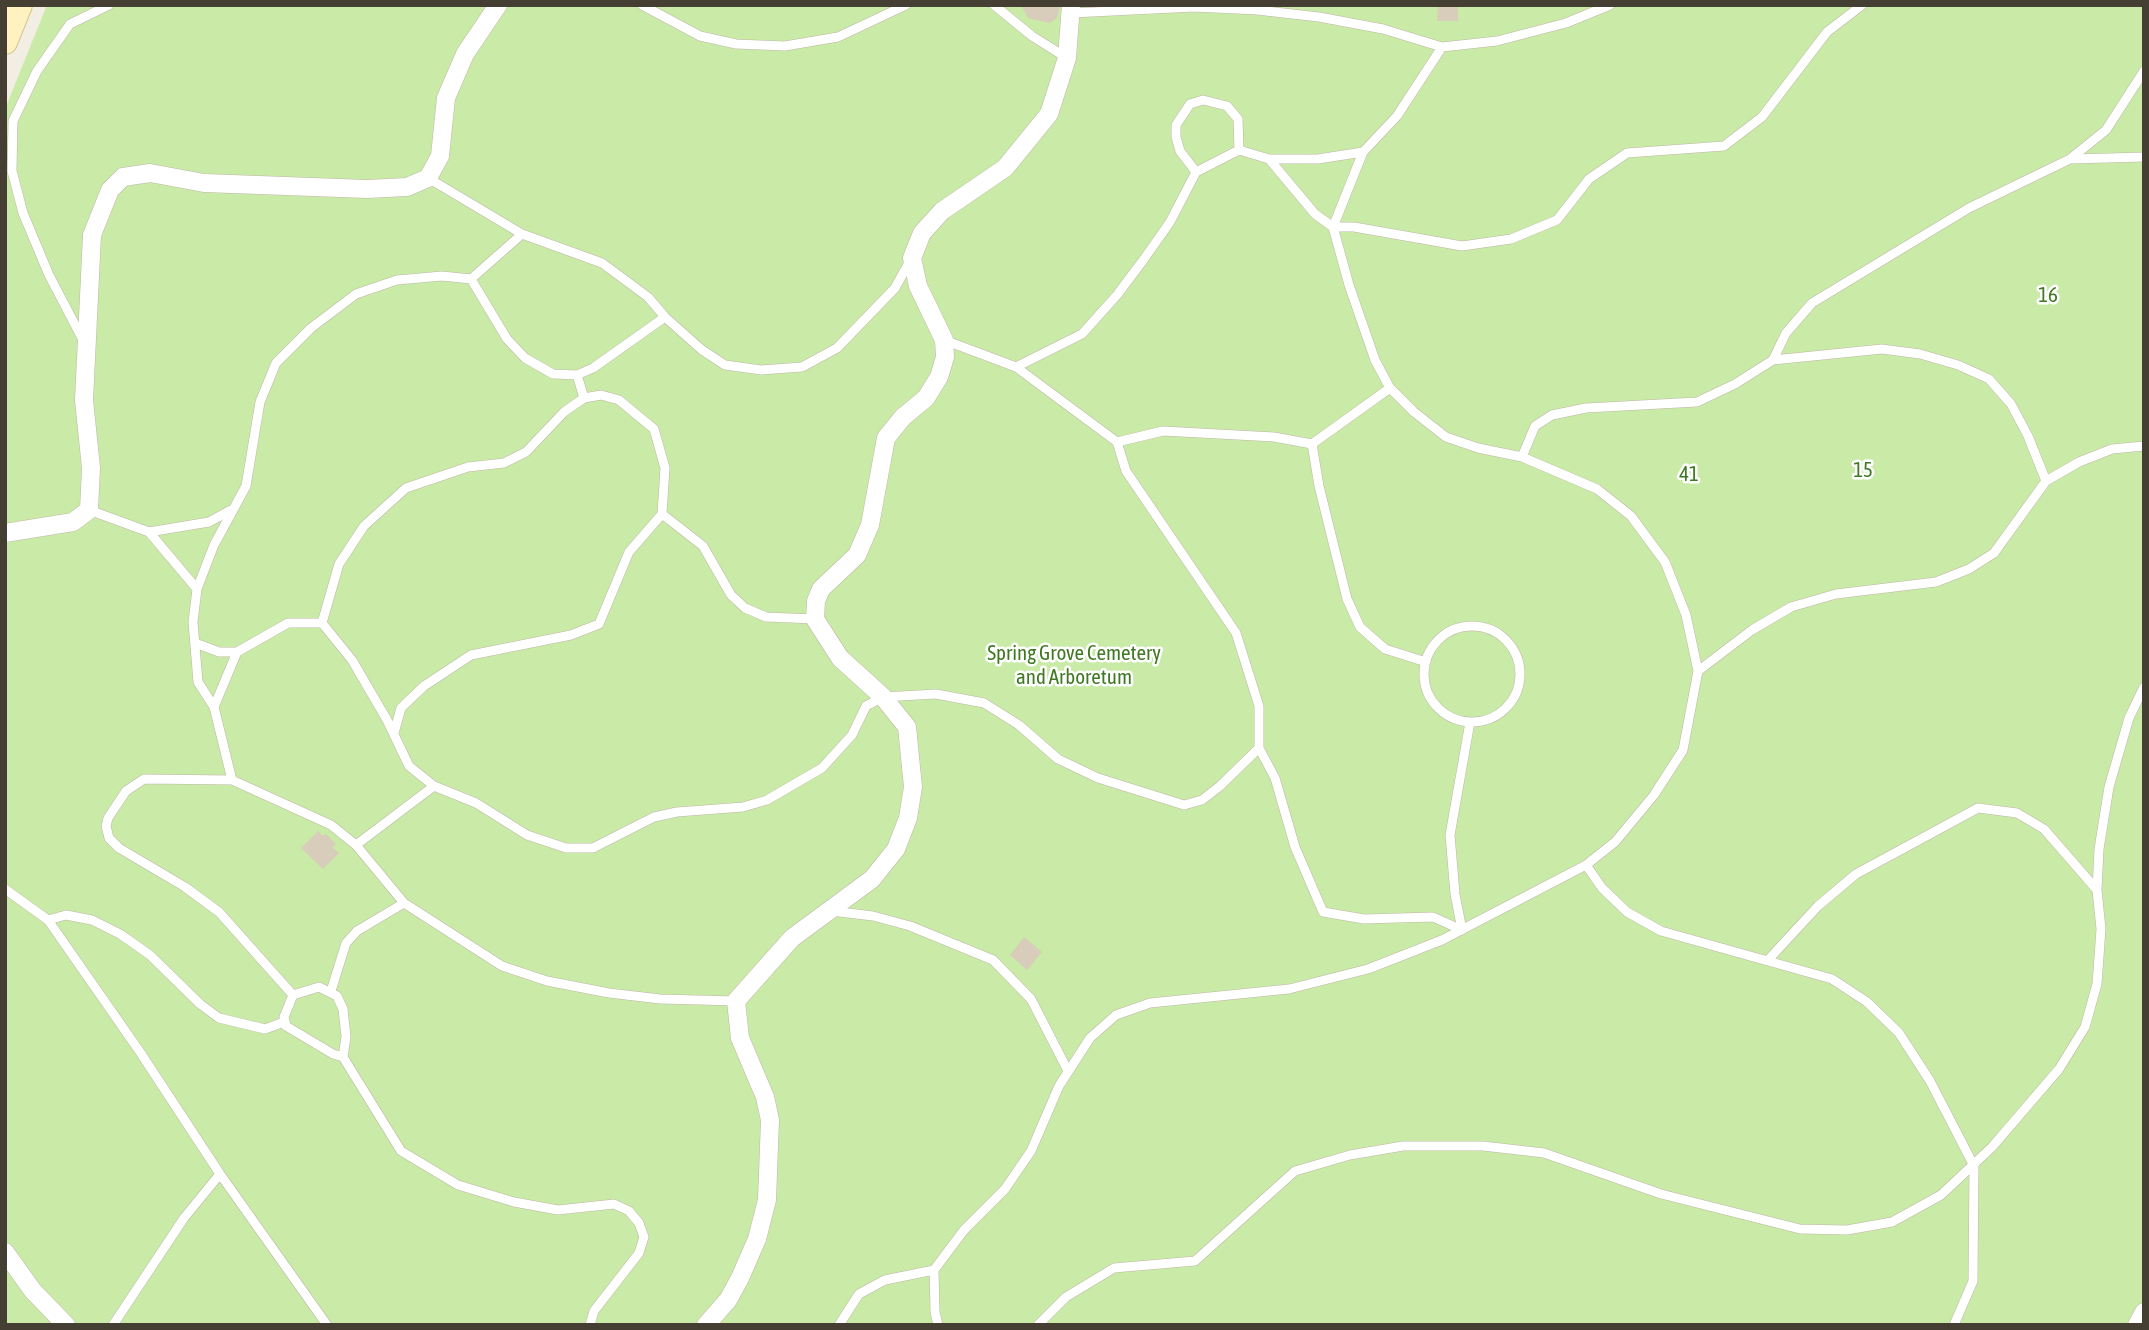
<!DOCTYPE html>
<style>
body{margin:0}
#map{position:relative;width:2149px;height:1330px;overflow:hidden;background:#f3eee3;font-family:"Asap Condensed",sans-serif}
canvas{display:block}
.frame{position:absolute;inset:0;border:7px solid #453e33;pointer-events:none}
</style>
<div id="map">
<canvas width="2149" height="1330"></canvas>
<div class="frame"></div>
</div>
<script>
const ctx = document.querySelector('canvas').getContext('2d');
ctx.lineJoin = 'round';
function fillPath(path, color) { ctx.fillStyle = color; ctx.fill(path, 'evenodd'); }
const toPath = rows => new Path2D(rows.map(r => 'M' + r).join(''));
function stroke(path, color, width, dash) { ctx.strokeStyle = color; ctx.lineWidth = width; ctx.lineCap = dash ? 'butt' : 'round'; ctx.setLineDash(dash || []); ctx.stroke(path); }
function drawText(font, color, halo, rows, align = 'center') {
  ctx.font = font + ' "Asap Condensed",sans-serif'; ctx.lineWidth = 5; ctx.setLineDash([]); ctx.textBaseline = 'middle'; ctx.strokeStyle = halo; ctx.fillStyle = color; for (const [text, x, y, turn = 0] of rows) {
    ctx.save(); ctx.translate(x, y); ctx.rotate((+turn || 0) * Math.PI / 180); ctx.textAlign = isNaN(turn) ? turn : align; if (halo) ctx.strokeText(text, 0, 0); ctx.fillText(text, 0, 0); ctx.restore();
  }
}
const green = toPath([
 [47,5,2144,5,2144,1325,5,1325,5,109]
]);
const building = toPath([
 [1021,5,1060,5,1057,18,1050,23,1028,18],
 [1438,5,1458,5,1458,21,1437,21],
 [318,831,323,836,326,834,336,844,332,847,339,853,323,869,301,848],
 [1024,937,1042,952,1027,970,1010,955]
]);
const lane = toPath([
 [642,5,700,36,736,44,785,46,838,37,906,5],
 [994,5,1032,36,1067,58],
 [1072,13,1194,7,1257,10,1319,17,1383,29,1442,47,1497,41,1566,23,1610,5],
 [1269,159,1318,159,1363,152],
 [2072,159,2144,157],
 [1196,172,1180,151,1176,137,1176,125,1190,104,1203,100,1227,106,1238,119,1239,150],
 [428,178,522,234,602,263,648,297,665,317,702,350,725,365,761,370,802,367,837,348,895,288,911,259],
 [471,279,522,234],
 [83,340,49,275,23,213,12,171,13,121,37,71,70,24,109,5],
 [944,340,1016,367,1117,442,1126,471,1236,633,1259,706,1259,748,1275,778,1295,847,1323,912,1364,919,1433,917,1462,930],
 [1773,360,1882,349,1920,354,1958,365,1989,379,2011,404,2028,436,2046,481],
 [1016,367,1082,334,1117,295,1144,259,1170,222,1196,172,1239,150,1269,159,1315,214,1333,227,1354,227,1462,246,1511,239,1557,220,1589,179,1627,153,1724,146,1762,117,1827,32,1862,5],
 [1117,442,1163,431,1274,437,1312,444,1390,388],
 [1312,444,1319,486,1347,599,1360,627,1385,649,1426,662],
 [1522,457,1535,426,1552,415,1586,408,1697,402,1735,384,1773,360,1786,333,1812,303,1969,208,2070,159,2106,130,2144,71],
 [89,510,149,532,197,589],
 [662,514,703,546,731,595,745,608,766,617,815,619],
 [149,532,209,522,231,510],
 [322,623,352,660,387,720,409,766,434,786,476,803,527,835,566,848,593,848,654,817,677,812,743,807,767,800,822,768,852,735,866,706,883,697,936,694,984,703,1019,725,1058,759,1098,778,1184,805,1202,800,1220,786,1259,748],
 [322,623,339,564,364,526,406,488,468,467,504,463,526,452,564,412,584,398],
 '1424 674a48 48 0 1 1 96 0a48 48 0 1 1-96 0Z',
 [195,643,219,652,237,652],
 [1698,671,1752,630,1791,607,1836,594,1936,582,1969,569,1994,553,2046,481,2079,462,2112,449,2144,446],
 [214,707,237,652,288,623,322,623],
 [394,733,401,708,424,686,471,655,571,635,599,624,629,552,662,514,665,468,654,429,619,400,601,395,584,398,577,375],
 [232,780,214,707,198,682,193,622,197,589,214,545,246,486,260,402,276,363,311,328,356,294,397,280,442,276,471,279,507,339,525,358,553,374,577,375,593,368,665,317],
 [356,845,434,786],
 [1586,865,1602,888,1627,912,1661,931,1832,979,1867,1002,1899,1033,1930,1081,1974,1166,1973,1281,1954,1325],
 [5,889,48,920,140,1052,220,1174,327,1325],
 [831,911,873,916,910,926,993,960,1031,999,1068,1071],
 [48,920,66,915,92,920,120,934,150,955,200,1004,219,1018,265,1029,284,1022],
 [1462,930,1455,894,1450,835,1470,722],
 [1768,960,1818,906,1856,874,1978,808,2017,813,2044,829,2097,890],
 [331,991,346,943,357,931,404,903],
 [293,995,219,912,185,887,119,848,109,838,106,826,108,818,126,791,144,779,232,780,331,825,356,845,404,903,502,966,547,981,609,993,660,999,736,1001],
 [343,1057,333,1054,286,1026,284,1017,293,995,319,987,337,996,343,1009,346,1037,343,1057,401,1151,458,1185,514,1202,558,1210,614,1204,629,1211,639,1223,644,1237,639,1253,594,1311,590,1325],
 [113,1325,184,1218,220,1174],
 [839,1325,859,1294,885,1280,934,1270],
 [938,1325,935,1312,934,1270,964,1230,1005,1189,1031,1151,1059,1086,1090,1038,1116,1015,1150,1003,1289,989,1368,969,1442,940,1586,865,1615,842,1654,795,1683,750,1698,671,1686,615,1665,562,1631,516,1597,489,1522,457,1478,448,1446,437,1414,412,1390,388,1375,360,1349,285,1333,227,1363,152,1397,116,1442,47],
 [1038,1325,1066,1297,1114,1268,1195,1261,1295,1171,1350,1155,1403,1146,1483,1146,1544,1153,1661,1194,1800,1229,1847,1230,1892,1222,1941,1195,1992,1147,2059,1069,2085,1027,2097,984,2101,929,2097,890,2099,849,2109,787,2129,718,2144,687]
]);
const street = toPath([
 [5,533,73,522,89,510,91,468,84,400,92,235,110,190,123,177,150,173,204,183,367,189,407,187,428,178,440,156,446,98,465,54,498,5],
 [5,1252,33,1291,66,1325],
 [706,1325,728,1300,740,1278,757,1239,767,1200,770,1120,765,1097,740,1038,736,1001,792,938,872,879,896,849,908,818,913,787,907,727,883,697,840,658,815,619,816,601,821,589,857,555,870,525,886,438,903,417,926,398,939,377,945,357,944,340,918,286,912,258,922,233,942,211,1005,168,1049,114,1067,58,1071,5],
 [2137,1325,2144,1312]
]);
const secondary = toPath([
 [5,42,20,5]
]);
const parkNames = [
 ["16",2048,295],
 ["15",1863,470],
 ["41",1689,474],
 ["Spring Grove Cemetery",1074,653],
 ["and Arboretum",1074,677]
];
fillPath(green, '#caeaa8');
fillPath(building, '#d8cdba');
stroke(lane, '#beb7a5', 10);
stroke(street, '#beb7a5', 19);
stroke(secondary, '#d5c68f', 26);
stroke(lane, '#fff', 9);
stroke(street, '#fff', 18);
stroke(secondary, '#fff2c0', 24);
drawText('21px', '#407923', '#fff', parkNames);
</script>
